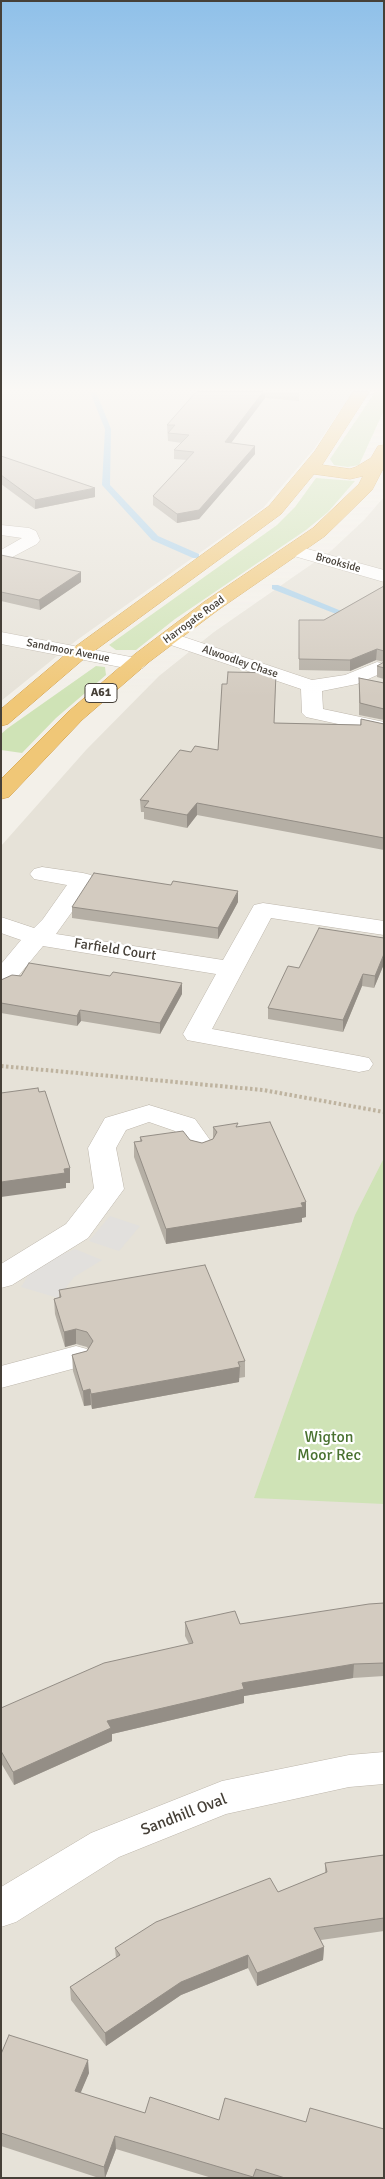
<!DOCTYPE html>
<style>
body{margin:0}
#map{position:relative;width:385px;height:2179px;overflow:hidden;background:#f3f0e9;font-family:Signika,sans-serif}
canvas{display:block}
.frame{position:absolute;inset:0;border:2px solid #464038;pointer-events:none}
</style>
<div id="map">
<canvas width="385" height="2179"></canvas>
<div class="frame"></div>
</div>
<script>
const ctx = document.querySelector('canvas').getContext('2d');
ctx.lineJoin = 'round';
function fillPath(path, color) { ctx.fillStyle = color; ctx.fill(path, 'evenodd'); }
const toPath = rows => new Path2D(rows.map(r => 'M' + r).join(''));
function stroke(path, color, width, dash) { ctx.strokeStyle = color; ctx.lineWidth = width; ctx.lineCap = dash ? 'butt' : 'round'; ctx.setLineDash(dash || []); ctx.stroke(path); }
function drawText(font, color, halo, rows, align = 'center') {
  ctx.font = font + ' Signika,sans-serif'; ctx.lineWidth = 4.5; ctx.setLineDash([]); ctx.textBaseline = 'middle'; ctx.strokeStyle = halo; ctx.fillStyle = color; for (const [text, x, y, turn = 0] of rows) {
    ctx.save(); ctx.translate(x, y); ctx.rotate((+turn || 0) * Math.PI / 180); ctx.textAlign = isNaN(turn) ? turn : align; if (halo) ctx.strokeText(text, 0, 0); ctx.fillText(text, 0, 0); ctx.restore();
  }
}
const residential = toPath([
 [1,392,353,392,314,449,263,508,77,640,1,701],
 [384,497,384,2178,1,2178,1,846,86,750,159,676,214,632,332,550,364,520]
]);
const green = toPath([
 [375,392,384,392,384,410,359,465,348,467,334,465,330,459],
 [316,478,355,481,328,512,306,530,175,619,136,650,116,650,109,645,277,525,295,507],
 [96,666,105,667,106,675,56,718,22,753,1,750,1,734,8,728],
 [384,1158,384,1504,254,1498,355,1215]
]);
const parking = toPath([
 [110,1216,140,1226,119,1251,89,1241],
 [75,1249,102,1260,74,1277,58,1298,21,1287,30,1273,44,1262]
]);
const stream = toPath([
 [90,392,96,392,111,429,110,485,158,536,199,554,199,558,193,558,152,540,102,485,105,429,90,392],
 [272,585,278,585,356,617,349,619,272,589,272,585]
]);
const path = toPath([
 [1,1066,263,1090,384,1112]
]);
const minor = toPath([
 [1,525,29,528,36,531,40,540,37,544,1,563,1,550,22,538,1,535,1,525],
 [293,545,384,570,384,582,287,554,284,550,287,546,293,545],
 [1,632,136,658,143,660,146,664,143,668,136,670,1,644,1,632],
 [169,632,312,680,345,675,377,662,384,664,384,672,357,684,322,691,323,709,384,722,384,734,306,717,302,713,301,689,162,642,159,638,162,634,169,632],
 [42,867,83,873,91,875,95,880,56,934,223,960,254,905,263,903,384,921,384,935,271,918,212,1029,359,1056,369,1058,373,1064,369,1070,359,1072,187,1040,183,1034,216,974,43,946,10,986,1,989,1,964,21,940,1,933,1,917,34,928,43,919,67,885,34,879,30,874,34,869,42,867],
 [149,1105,195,1119,215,1147,211,1153,201,1156,191,1153,175,1131,149,1122,126,1130,116,1148,124,1189,88,1238,12,1285,1,1288,1,1264,66,1224,94,1188,88,1148,105,1118,149,1105],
 [76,1346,87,1349,92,1357,87,1365,1,1388,1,1366,76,1346],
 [384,1752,384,1784,349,1787,226,1814,119,1857,16,1922,1,1927,1,1887,91,1833,222,1781,349,1755,384,1752]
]);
const highway = toPath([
 [353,392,369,392,322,465,350,469,356,467,371,458,378,446,384,445,384,467,372,490,325,536,218,610,149,662,82,720,9,797,1,799,1,779,68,712,135,654,204,602,313,528,359,484,363,476,350,479,314,474,281,514,86,657,8,724,1,726,1,709,72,649,269,506,315,451,353,392]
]);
const wall = toPath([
 [196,392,299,392,299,401,265,398,231,443,255,446,255,454,199,519,177,523,153,505,153,496,187,460,174,459,174,450,182,443,168,441,167,425],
 [1,456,95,497,35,509,1,484],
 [1,555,81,582,40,610,1,601],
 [384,586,384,662,376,660,350,671,299,670,299,620,324,620],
 [384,662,384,679,377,677,377,666],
 [359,678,384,683,384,720,359,715],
 [361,719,384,724,384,850,197,815,187,828,144,819,144,812,141,812,140,800,191,752,218,750,275,723,360,725],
 [171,885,238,902,218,939,72,918,72,907],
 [384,938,384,964,374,988,362,986,343,1032,268,1019,268,1008,299,968],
 [21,976,182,994,160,1034,81,1021,77,1026,1,1013,1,980],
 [213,1127,238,1127,306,1202,306,1217,302,1218,302,1222,166,1244,134,1157,134,1142,140,1141,140,1137,190,1140,202,1143,213,1139],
 [59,1290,245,1361,245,1377,239,1378,239,1382,92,1409,91,1405,84,1406,73,1371,72,1355,87,1351,88,1349,87,1347,76,1344,65,1347,55,1314,54,1299,59,1298],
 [384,1603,384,1676,353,1678,244,1696,244,1703,112,1734,112,1741,14,1785,1,1763,1,1708,189,1644,185,1636,185,1622,240,1624],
 [384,1855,384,1931,321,1940,324,1947,323,1960,257,1986,248,1968,181,1995,106,2046,71,2000,70,1987,116,1958,115,1948,278,1892,325,1873,325,1863],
 [1,2054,89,2073,80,2093,145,2113,384,2178,212,2178,116,2149,105,2178,99,2178,1,2146]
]);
const shadedWall = toPath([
 [263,392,265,392,265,398,225,451,225,442],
 [255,446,255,454,199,519,177,523,177,514],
 [95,488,95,497,35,509,35,500],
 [81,572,81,582,40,610,39,600],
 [377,649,376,660,350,671,350,660],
 [197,803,197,815,187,828,187,815],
 [238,891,238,902,218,939,218,928],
 [384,954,384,964,374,988,375,976],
 [363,974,362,986,343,1032,343,1020],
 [182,983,182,994,160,1034,160,1023],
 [80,1010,81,1021,77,1026,77,1016],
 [70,1168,70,1183,66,1183,66,1188,1,1197,1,1182],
 [306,1202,306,1217,302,1218,302,1222,166,1244,166,1229],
 [76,1329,76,1344,65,1347,64,1332],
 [240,1367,239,1382,92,1409,91,1394],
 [90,1389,91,1405,84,1406,83,1391],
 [354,1664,353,1678,244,1696,244,1703,112,1734,112,1741,14,1785,13,1772,107,1721,242,1683],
 [324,1947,323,1960,257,1986,257,1973],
 [248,1955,248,1968,181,1995,106,2046,105,2033,181,1982],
 [88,2060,89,2073,76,2104,75,2091],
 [115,2136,116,2149,105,2178,104,2167]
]);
const building = toPath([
 [196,392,263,392,225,442,255,446,199,510,177,514,153,496,194,452,174,450,189,435,168,433,175,425,167,425,196,392],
 [1,456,95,488,35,500,1,475,1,456],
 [1,555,81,572,39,600,1,592,1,555],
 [384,586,384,651,377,649,350,660,299,659,299,620,324,620,384,586],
 [384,662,384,668,377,666,384,662],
 [228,672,276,673,274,723,361,725,361,719,384,724,384,838,197,803,187,815,144,807,149,801,140,800,180,750,191,752,195,746,218,750,222,684,227,684,228,672],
 [359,678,384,683,384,709,360,703,359,678],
 [94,873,171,885,173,881,238,891,218,928,72,907,94,873],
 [319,928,384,938,384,954,375,976,363,974,343,1020,268,1008,288,966,299,968,319,928],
 [29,963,110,976,113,972,182,983,160,1023,80,1010,77,1016,1,1003,1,980,12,975,21,976,29,963],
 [38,1088,39,1092,45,1091,70,1168,64,1169,65,1173,1,1182,1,1093,38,1088],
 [270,1122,306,1202,301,1203,303,1207,166,1229,134,1142,142,1141,140,1137,183,1131,190,1140,202,1143,213,1139,217,1132,213,1127,238,1123,236,1127,270,1122],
 [205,1265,245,1361,238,1362,240,1367,91,1394,90,1389,83,1391,72,1355,87,1351,93,1341,87,1332,76,1329,64,1332,54,1299,61,1297,59,1290,205,1265],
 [384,1603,384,1663,354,1664,242,1683,244,1689,107,1721,111,1728,13,1772,1,1751,1,1708,104,1663,193,1643,185,1622,235,1611,240,1624,369,1604,384,1603],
 [384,1855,384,1918,314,1928,324,1947,257,1973,248,1955,181,1982,105,2033,70,1987,120,1955,115,1948,156,1922,270,1878,278,1892,327,1872,325,1863,384,1855],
 [9,2035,88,2060,75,2091,145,2113,150,2097,219,2120,225,2098,306,2122,310,2108,384,2129,384,2178,285,2178,256,2169,253,2177,115,2136,104,2167,1,2133,1,2054,9,2035]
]);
const farStreetnames = [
 ["Brookside",338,563,16],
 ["Harrogate Road",194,620,-36],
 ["Sandmoor Avenue",68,651,11],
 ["Alwoodley Chase",240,662,19]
];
const shields = [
 [101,693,32]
];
const shieldNames = [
 ["A61",101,693]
];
const streetNames = [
 ["Farfield Court",115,950,9]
];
const nearParknames = [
 ["Wigton",329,1438],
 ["Moor Rec",329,1456]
];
const nearStreetnames = [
 ["Sandhill Oval",184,1815,-21]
];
fillPath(residential, '#e6e2d8');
fillPath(green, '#cfe3b6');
fillPath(parking, '#e2e0dd');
fillPath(stream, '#abd1ea');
stroke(minor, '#beb7ac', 1);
stroke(highway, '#cf9c47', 1);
stroke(path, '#beb39f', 4, [2.5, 2.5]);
fillPath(minor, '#fff');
fillPath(highway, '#f0c777');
fillPath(wall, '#b5afa5');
fillPath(shadedWall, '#948e86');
fillPath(building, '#d3cbc0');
stroke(building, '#948e86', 1);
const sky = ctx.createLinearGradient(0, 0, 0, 697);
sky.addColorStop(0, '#8fc0e9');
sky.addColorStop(0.56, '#faf8f5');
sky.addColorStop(1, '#faf8f500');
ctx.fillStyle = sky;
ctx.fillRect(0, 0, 385, 697);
drawText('11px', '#464038', '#fff', farStreetnames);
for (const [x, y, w] of shields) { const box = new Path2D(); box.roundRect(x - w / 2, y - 9.5, w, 19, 4); ctx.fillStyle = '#fff'; ctx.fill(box); stroke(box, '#464038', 1); }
drawText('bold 12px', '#464038', null, shieldNames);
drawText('14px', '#464038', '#fff', streetNames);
drawText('16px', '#4a7231', '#fff', nearParknames);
drawText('16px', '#464038', '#fff', nearStreetnames);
</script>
